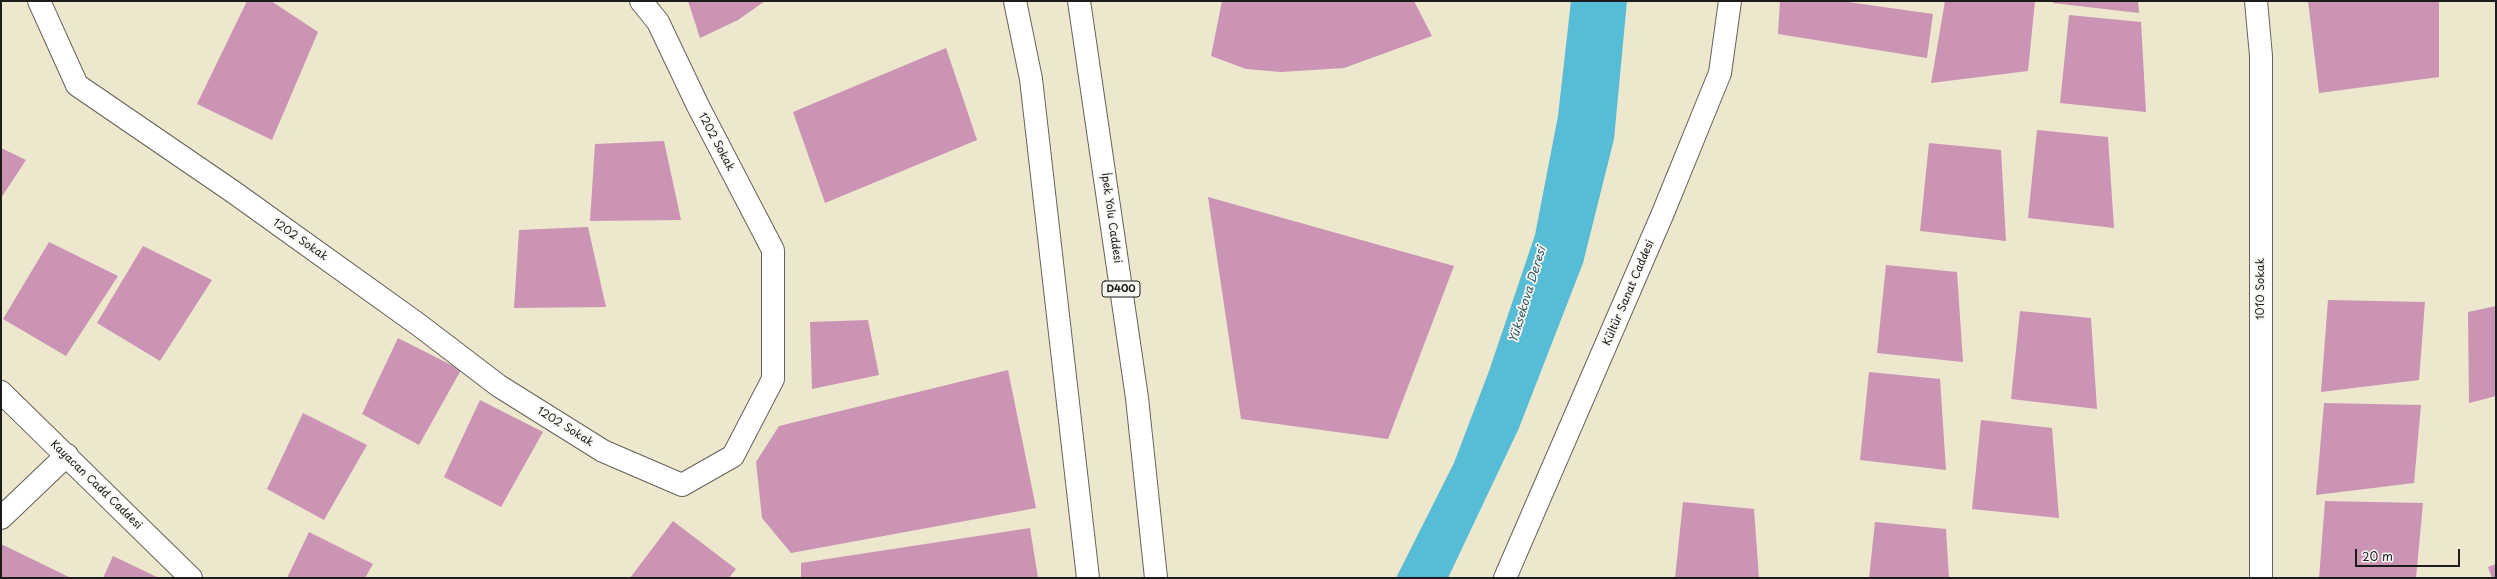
<!DOCTYPE html>
<meta charset="utf-8">
<style>
body{margin:0}
#map{position:relative;width:2497px;height:579px;overflow:hidden;background:#ece7cd;font-family:"Playpen Sans",sans-serif}
canvas{display:block}
.frame{position:absolute;inset:0;border:2px solid #1c1c1c;pointer-events:none}
.scale{position:absolute;left:2355px;top:549px;width:105px;height:18px;box-sizing:border-box;border:2px solid #1c1c1c;border-top:0;padding-left:5px;font-size:12px;line-height:14px;white-space:nowrap;color:#1c1c1c;-webkit-text-stroke:3px #f6f6f2;paint-order:stroke}
</style>
<div id="map">
<canvas width="2497" height="579"></canvas>
<div class="frame"></div>
<div class="scale">20 m</div>
</div>
<script>
const ctx = document.querySelector('canvas').getContext('2d');
ctx.lineJoin = 'round';
function fillPath(path, color) { ctx.fillStyle = color; ctx.fill(path, 'evenodd'); }
const toPath = rows => new Path2D(rows.map(r => 'M' + r).join(''));
function stroke(path, color, width, dash) { ctx.strokeStyle = color; ctx.lineWidth = width; ctx.lineCap = dash ? 'butt' : 'round'; ctx.setLineDash(dash || []); ctx.stroke(path); }
function drawText(font, color, halo, rows, align = 'center') {
  ctx.font = font + ' "Playpen Sans",sans-serif'; ctx.lineWidth = 3.5; ctx.setLineDash([]); ctx.textBaseline = 'middle'; ctx.strokeStyle = halo; ctx.fillStyle = color; for (const [text, x, y, turn = 0] of rows) {
    ctx.save(); ctx.translate(x, y); ctx.rotate((+turn || 0) * Math.PI / 180); ctx.textAlign = isNaN(turn) ? turn : align; if (halo) ctx.strokeText(text, 0, 0); ctx.fillText(text, 0, 0); ctx.restore();
  }
}
const water = toPath([
 [1571,1,1627,1,1614,139,1583,263,1519,428,1448,578,1396,578,1454,463,1489,371,1535,235,1558,116]
]);
const building = toPath([
 [247,1,271,1,318,32,272,140,197,104],
 [688,1,765,1,738,20,700,38],
 [1222,1,1414,1,1432,36,1344,68,1281,72,1246,69,1211,56],
 [1780,1,1841,1,1933,14,1927,58,1778,34],
 [1945,1,2035,1,2028,71,1931,83],
 [2053,1,2138,1,2139,13,2053,3],
 [2308,1,2439,1,2439,77,2319,93],
 [2069,15,2141,22,2146,112,2060,103],
 [946,48,977,140,825,203,793,112],
 [2037,130,2108,137,2114,228,2028,218],
 [664,141,681,220,590,221,595,144],
 [1929,143,2001,150,2006,241,1920,231],
 [1,148,26,160,1,198],
 [1208,197,1454,266,1388,439,1241,419],
 [588,227,606,307,514,308,519,230],
 [49,242,118,276,66,356,3,319],
 [143,246,212,280,160,361,97,323],
 [1886,265,1957,272,1963,362,1877,353],
 [2328,300,2425,302,2419,380,2321,392],
 [2496,306,2496,396,2469,403,2468,312],
 [2020,311,2091,318,2097,409,2011,399],
 [868,320,879,375,812,389,810,322],
 [398,338,461,370,419,445,362,414],
 [1008,370,1036,508,791,553,762,518,756,462,779,426],
 [1869,372,1940,379,1946,470,1860,460],
 [480,400,543,432,501,507,444,477],
 [2324,403,2421,405,2414,483,2316,495],
 [303,413,367,445,324,520,267,489],
 [1981,420,2052,428,2059,518,1972,509],
 [2325,501,2423,503,2416,578,2319,578],
 [1683,502,1754,509,1759,578,1675,578],
 [673,521,736,569,729,578,630,578],
 [1875,522,1946,529,1949,578,1869,578],
 [1030,528,1038,578,801,578,801,563],
 [309,532,373,564,365,578,287,578],
 [1,544,71,578,1,578],
 [113,556,159,578,103,578],
 [2496,564,2496,578,2492,578,2488,567]
]);
const minor = toPath([
 [39,1,77,85,232,191,419,325,499,386,603,451,682,485,733,456,773,379,773,250,698,106,658,22,641,1],
 [2256,1,2261,56,2261,578],
 [1,392,191,578],
 [1,518,67,455],
 [1505,578,1663,213,1720,73,1730,1]
]);
const highway = toPath([
 [1015,1,1031,79,1088,578],
 [1079,1,1137,398,1156,578]
]);
const shields = [
 [1121,289,38]
];
const shieldNames = [
 ["D400",1121,289]
];
const streetNames = [
 ["1202 Sokak",716,142,62],
 ["İpek Yolu Caddesi",1111,218,82],
 ["1202 Sokak",300,240,35],
 ["1010 Sokak",2261,289,-90],
 ["Kültür Sanat Caddesi",1629,293,-67],
 ["1202 Sokak",565,427,32],
 ["Kayacan Cadd Caddesi",96,485,44]
];
const waterNames = [
 ["Yüksekova Deresi",1528,295,-73]
];
fillPath(water, '#57bcd5');
fillPath(building, '#cb94b5');
stroke(minor, '#65635a', 24);
stroke(highway, '#65635a', 24);
stroke(minor, '#fff', 22);
stroke(highway, '#fff', 22);
for (const [x, y, w] of shields) { const box = new Path2D(); box.roundRect(x - w / 2, y - 8, w, 16, 3); ctx.fillStyle = '#f6f6f2'; ctx.fill(box); stroke(box, '#1c1c1c', 1); }
drawText('bold 10px', '#1c1c1c', null, shieldNames);
drawText('11px', '#1c1c1c', '#f6f6f2', streetNames);
drawText('italic 12px', '#345c66', '#f6f6f2', waterNames);
</script>
